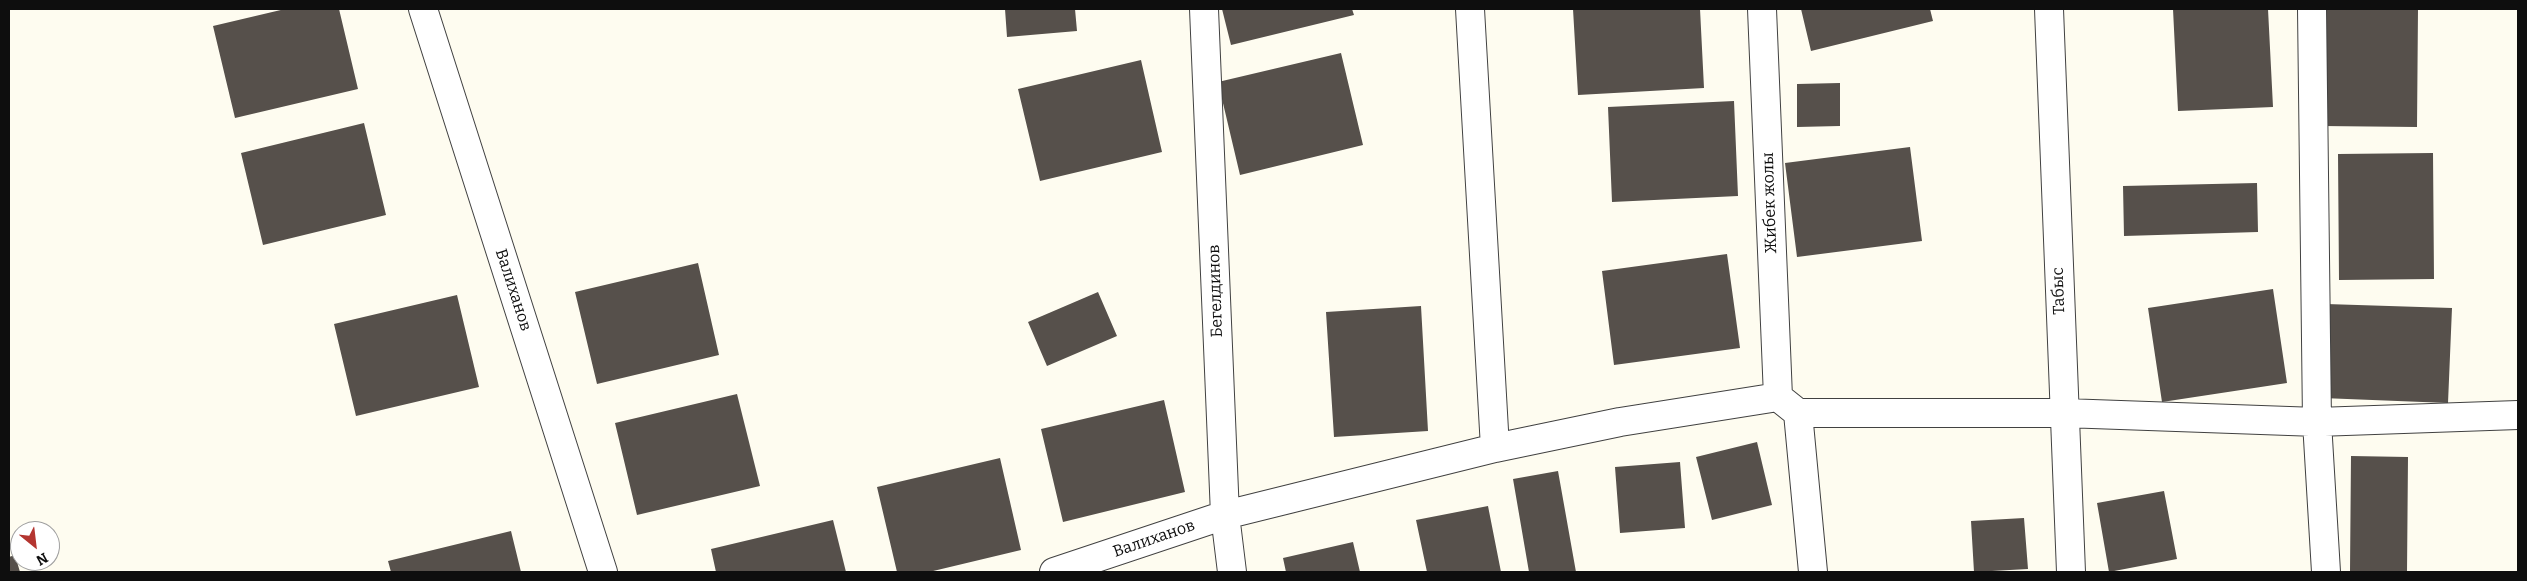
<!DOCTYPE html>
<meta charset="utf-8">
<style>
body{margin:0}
#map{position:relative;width:2527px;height:581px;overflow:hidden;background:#fefcf0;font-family:Bitter,serif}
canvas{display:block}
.frame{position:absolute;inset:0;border:10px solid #0e0e0e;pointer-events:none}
.north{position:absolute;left:10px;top:521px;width:50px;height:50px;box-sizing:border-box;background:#fff;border:1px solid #9f9f9f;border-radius:50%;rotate:151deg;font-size:14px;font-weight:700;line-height:20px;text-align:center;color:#0e0e0e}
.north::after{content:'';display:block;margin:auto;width:18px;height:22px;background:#b43530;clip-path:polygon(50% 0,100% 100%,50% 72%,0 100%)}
</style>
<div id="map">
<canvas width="2527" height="581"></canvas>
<div class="frame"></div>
<div class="north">N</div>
</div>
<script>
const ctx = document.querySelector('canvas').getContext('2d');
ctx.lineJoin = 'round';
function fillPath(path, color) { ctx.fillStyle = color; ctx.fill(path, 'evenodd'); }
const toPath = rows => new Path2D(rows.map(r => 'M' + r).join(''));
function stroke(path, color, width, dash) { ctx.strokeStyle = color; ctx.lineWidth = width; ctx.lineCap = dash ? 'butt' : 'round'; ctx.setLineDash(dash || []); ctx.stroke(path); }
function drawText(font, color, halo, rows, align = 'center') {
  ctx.font = font + ' Bitter,serif'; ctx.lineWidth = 5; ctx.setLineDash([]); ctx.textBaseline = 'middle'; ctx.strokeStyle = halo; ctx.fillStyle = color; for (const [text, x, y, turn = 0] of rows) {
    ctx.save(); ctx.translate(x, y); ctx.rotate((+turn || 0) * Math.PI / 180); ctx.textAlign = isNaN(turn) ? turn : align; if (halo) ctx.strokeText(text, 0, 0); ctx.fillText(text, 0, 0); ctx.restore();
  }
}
const building = toPath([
 [285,9,339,9,358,89,235,118,213,26],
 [1005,9,1075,9,1077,31,1007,37],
 [1222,9,1352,9,1354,15,1231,45],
 [1573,9,1700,9,1704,88,1578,95],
 [1801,9,1930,9,1933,21,1811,51],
 [2173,9,2268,9,2273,107,2178,111],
 [2324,9,2418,9,2417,127,2322,126],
 [1341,53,1363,145,1240,175,1218,82],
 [1141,60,1162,152,1040,181,1018,89],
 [1840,83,1840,126,1797,127,1797,84],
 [1734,101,1738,196,1612,202,1608,107],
 [364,123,386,215,263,245,241,153],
 [1910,147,1922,241,1797,257,1785,163],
 [2433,153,2434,279,2339,280,2338,154],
 [2257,183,2258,232,2124,236,2123,186],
 [1727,254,1740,348,1614,365,1602,271],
 [698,263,719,355,597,384,575,292],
 [2273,289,2287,383,2162,402,2148,308],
 [1098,292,1117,336,1047,366,1028,322],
 [457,295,479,387,356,416,334,324],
 [2326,304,2452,308,2448,403,2322,398],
 [1421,306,1428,431,1334,437,1326,312],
 [737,394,760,486,637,515,615,423],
 [1164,400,1185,492,1063,522,1041,429],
 [1757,442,1772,505,1712,520,1696,457],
 [2351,456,2408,457,2407,572,2350,571],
 [1000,458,1021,550,929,572,897,572,877,487],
 [1680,462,1685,528,1620,533,1615,467],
 [1558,471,1576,572,1529,572,1513,479],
 [2164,491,2177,559,2109,572,2097,503],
 [1488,506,1501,572,1427,572,1416,520],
 [2024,518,2028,569,1974,572,1971,521],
 [833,520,846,572,716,572,711,549],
 [511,531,521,572,391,572,388,561],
 [1353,542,1360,572,1286,572,1283,558],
 [15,555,20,572,9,572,9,557]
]);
const minor = toPath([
 [423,9,603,572],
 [1204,9,1225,515,1232,572],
 [1470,9,1495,448],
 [1762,9,1778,397],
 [2049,9,2071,572],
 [2312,9,2317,422,2326,572],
 [1798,413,1813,572],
 [1054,572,1225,515,1495,448,1620,422,1778,397,1798,413,2064,413,2317,422,2518,415]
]);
const streetNames = [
 ["Жибек жолы",1770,203,-92],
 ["Валиханов",513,290,72],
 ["Бегелдинов",1216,291,-92],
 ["Табыс",2059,291,-92],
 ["Валиханов",1154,539,-19]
];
fillPath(building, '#56504b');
stroke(minor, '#414141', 30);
stroke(minor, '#fff', 28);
drawText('16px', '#0e0e0e', '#fff', streetNames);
</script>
